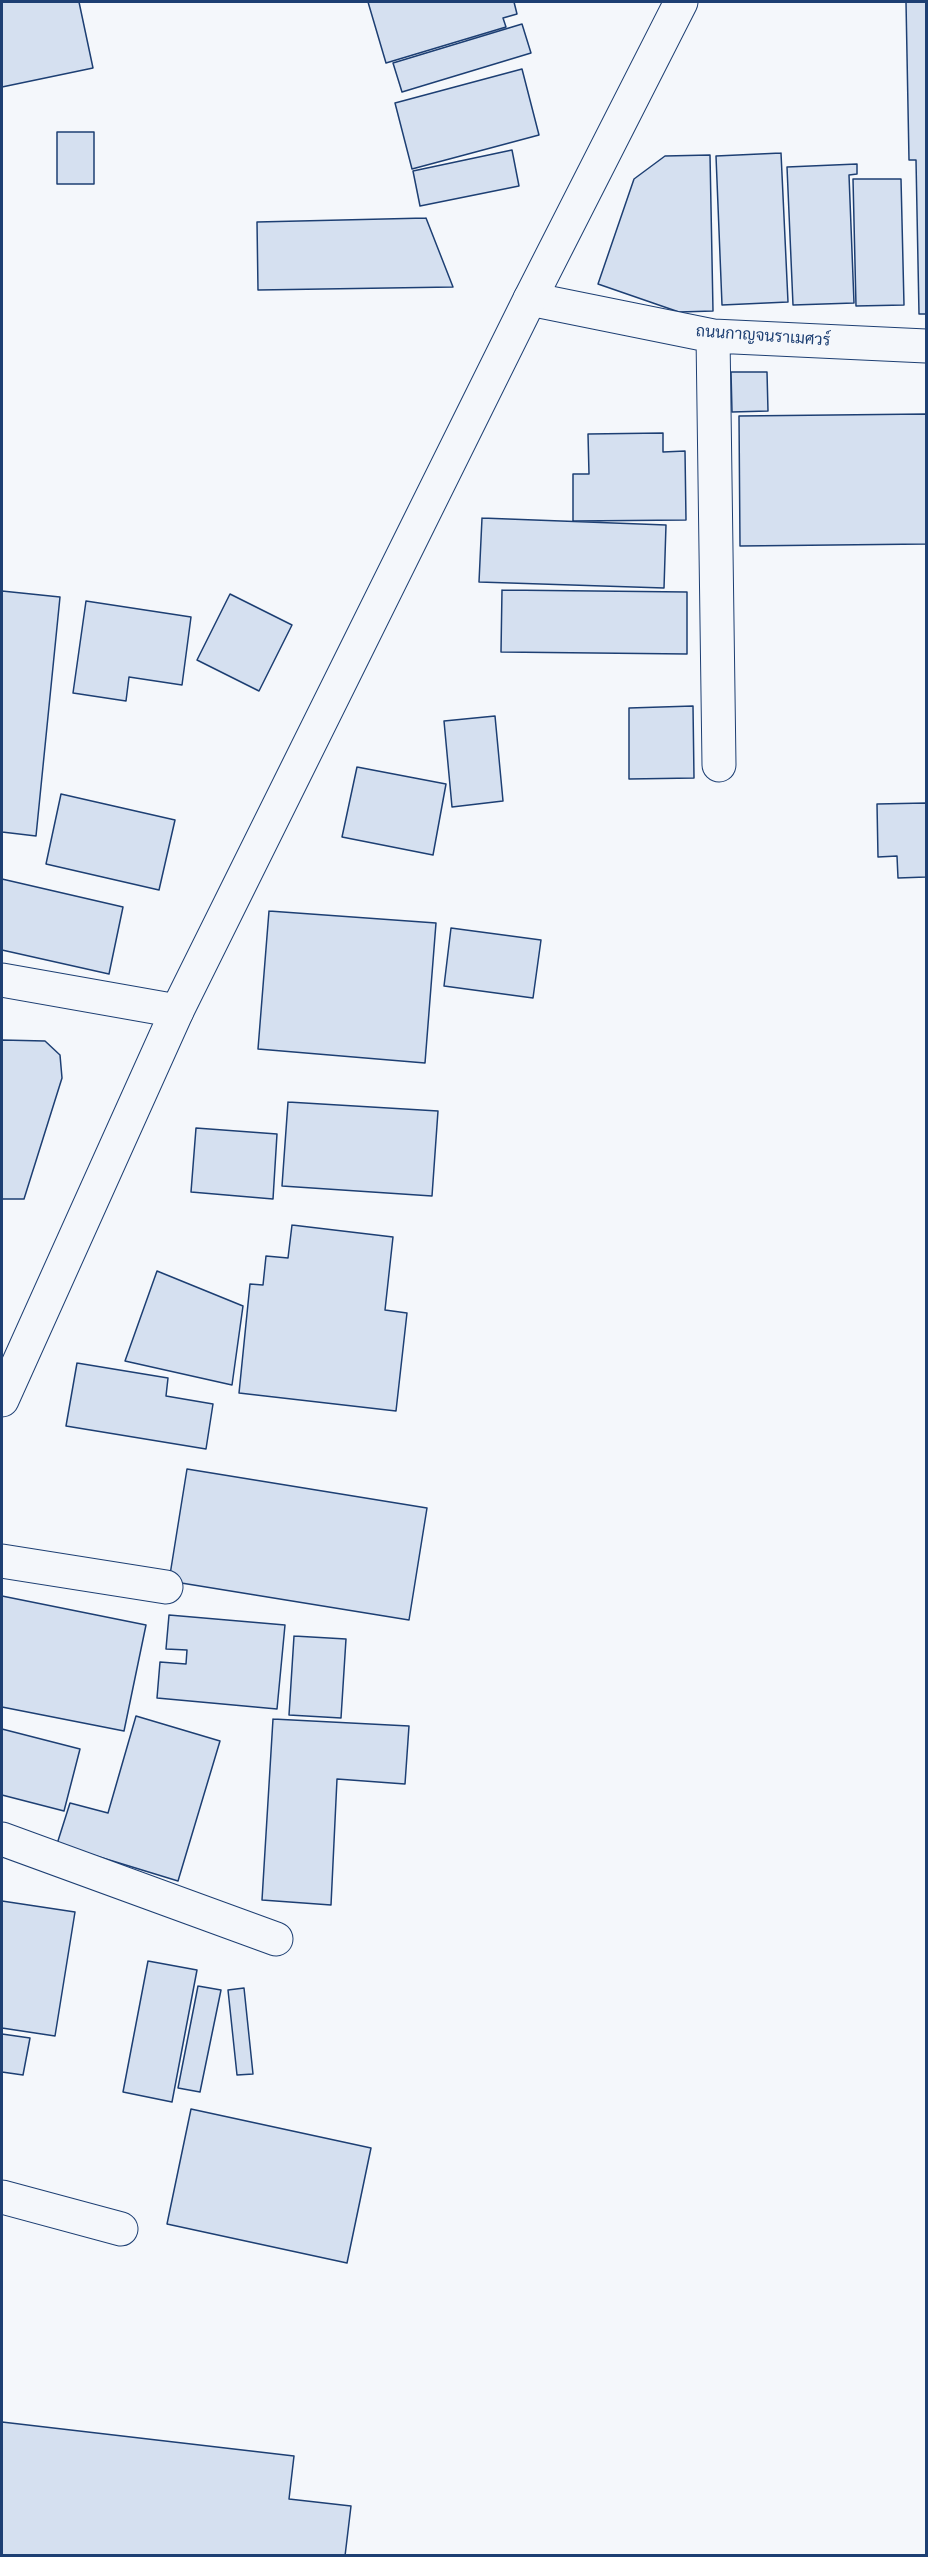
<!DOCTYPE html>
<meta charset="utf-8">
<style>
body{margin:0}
#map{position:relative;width:928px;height:2557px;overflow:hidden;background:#f4f7fb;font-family:"Alegreya Sans",sans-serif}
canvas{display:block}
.frame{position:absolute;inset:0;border:3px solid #1d3f73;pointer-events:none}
</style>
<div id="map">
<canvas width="928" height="2557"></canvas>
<div class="frame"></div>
</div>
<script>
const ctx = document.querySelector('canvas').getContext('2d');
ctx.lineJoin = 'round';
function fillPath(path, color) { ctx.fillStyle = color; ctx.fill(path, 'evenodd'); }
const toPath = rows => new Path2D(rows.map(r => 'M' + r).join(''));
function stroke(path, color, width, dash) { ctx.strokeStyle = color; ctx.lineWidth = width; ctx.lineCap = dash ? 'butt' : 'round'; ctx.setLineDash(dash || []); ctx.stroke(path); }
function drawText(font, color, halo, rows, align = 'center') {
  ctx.font = font + ' "Alegreya Sans",Sarabun,sans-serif'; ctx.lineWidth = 4.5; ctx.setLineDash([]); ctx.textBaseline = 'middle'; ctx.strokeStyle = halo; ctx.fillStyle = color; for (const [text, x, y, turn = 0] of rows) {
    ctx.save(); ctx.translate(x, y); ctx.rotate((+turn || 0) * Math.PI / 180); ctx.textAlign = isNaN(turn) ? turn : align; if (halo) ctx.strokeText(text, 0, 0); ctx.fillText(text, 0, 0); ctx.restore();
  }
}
const building = toPath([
 [2,2,79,2,93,68,2,87,2,2],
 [368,2,514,2,517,14,503,18,506,27,386,63,368,2],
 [906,2,926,2,926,314,919,314,916,160,909,160,906,2],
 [522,24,531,53,402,92,393,63,522,24],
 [522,69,539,135,412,169,395,103,522,69],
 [57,132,94,132,94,184,57,184,57,132],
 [512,150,519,186,420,206,413,171,512,150],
 [781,153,788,302,722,305,716,156,781,153],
 [710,155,713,311,679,312,598,284,634,179,665,156,710,155],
 [857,164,857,174,849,175,854,303,793,305,787,167,857,164],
 [853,179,901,179,904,305,856,306,853,179],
 [426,218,453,287,258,290,257,222,426,218],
 [731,372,767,372,768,411,732,412,731,372],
 [926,414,926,544,740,546,739,416,926,414],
 [663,433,663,452,685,451,686,520,573,521,573,474,589,474,588,434,663,433],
 [482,518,666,525,664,588,479,582,482,518],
 [502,590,687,592,687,654,501,652,502,590],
 [2,591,60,597,36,836,2,832,2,591],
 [230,594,292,625,259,691,197,660,230,594],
 [86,601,191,617,182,685,129,677,126,701,73,693,86,601],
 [693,706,694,778,629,779,629,708,693,706],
 [495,716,503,801,452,807,444,721,495,716],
 [357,767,446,784,433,855,342,837,357,767],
 [61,794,175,820,159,890,46,864,61,794],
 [926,803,926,877,898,878,897,856,878,857,877,804,926,803],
 [2,879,123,907,109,974,2,950,2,879],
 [269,911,436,923,425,1063,258,1049,269,911],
 [451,928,541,940,533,998,444,986,451,928],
 [2,1040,45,1041,60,1055,62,1078,24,1199,2,1199,2,1040],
 [288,1102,438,1111,432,1196,282,1186,288,1102],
 [196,1128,277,1134,273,1199,191,1192,196,1128],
 [292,1225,393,1237,385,1310,407,1313,396,1411,239,1393,250,1284,263,1285,266,1256,288,1258,292,1225],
 [157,1271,243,1306,232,1385,125,1361,157,1271],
 [77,1363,168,1378,166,1396,213,1404,206,1449,66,1426,77,1363],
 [187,1469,427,1508,409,1620,169,1581,187,1469],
 [2,1596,146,1625,124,1731,2,1707,2,1596],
 [169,1615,285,1625,277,1709,157,1698,160,1662,186,1664,187,1650,166,1649,169,1615],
 [294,1636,346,1639,341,1718,289,1715,294,1636],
 [136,1716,220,1741,178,1881,57,1844,70,1803,108,1813,136,1716],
 [273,1719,409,1726,405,1784,337,1779,331,1905,262,1900,273,1719],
 [2,1729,80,1749,64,1811,2,1795,2,1729],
 [2,1901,75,1912,55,2036,2,2028,2,1901],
 [148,1961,197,1970,172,2102,123,2092,148,1961],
 [198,1986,221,1990,200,2092,178,2088,198,1986],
 [244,1988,253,2074,237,2075,228,1990,244,1988],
 [2,2034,30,2038,23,2075,2,2072,2,2034],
 [191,2109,371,2148,347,2263,167,2224,191,2109],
 [2,2422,294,2456,289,2499,351,2506,345,2556,2,2556,2,2422]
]);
const minor = toPath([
 [530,299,713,336,926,346],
 [713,336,719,765],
 [2,980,177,1011],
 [2,1561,166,1587],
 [2,1839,276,1939],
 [2,2197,121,2229]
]);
const tertiary = toPath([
 [2,1400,177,1011,530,299,681,2]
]);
const streetNames = [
 ["ถนนกาญจนราเมศวร์",763,336,4]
];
fillPath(building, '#d5e0f0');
stroke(building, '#1d3f73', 1.5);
stroke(minor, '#1d3f73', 35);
stroke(tertiary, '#1d3f73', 35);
stroke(minor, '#f4f7fb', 33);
stroke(tertiary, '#f4f7fb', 33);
drawText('16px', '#1d3f73', '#f4f7fb', streetNames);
</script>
